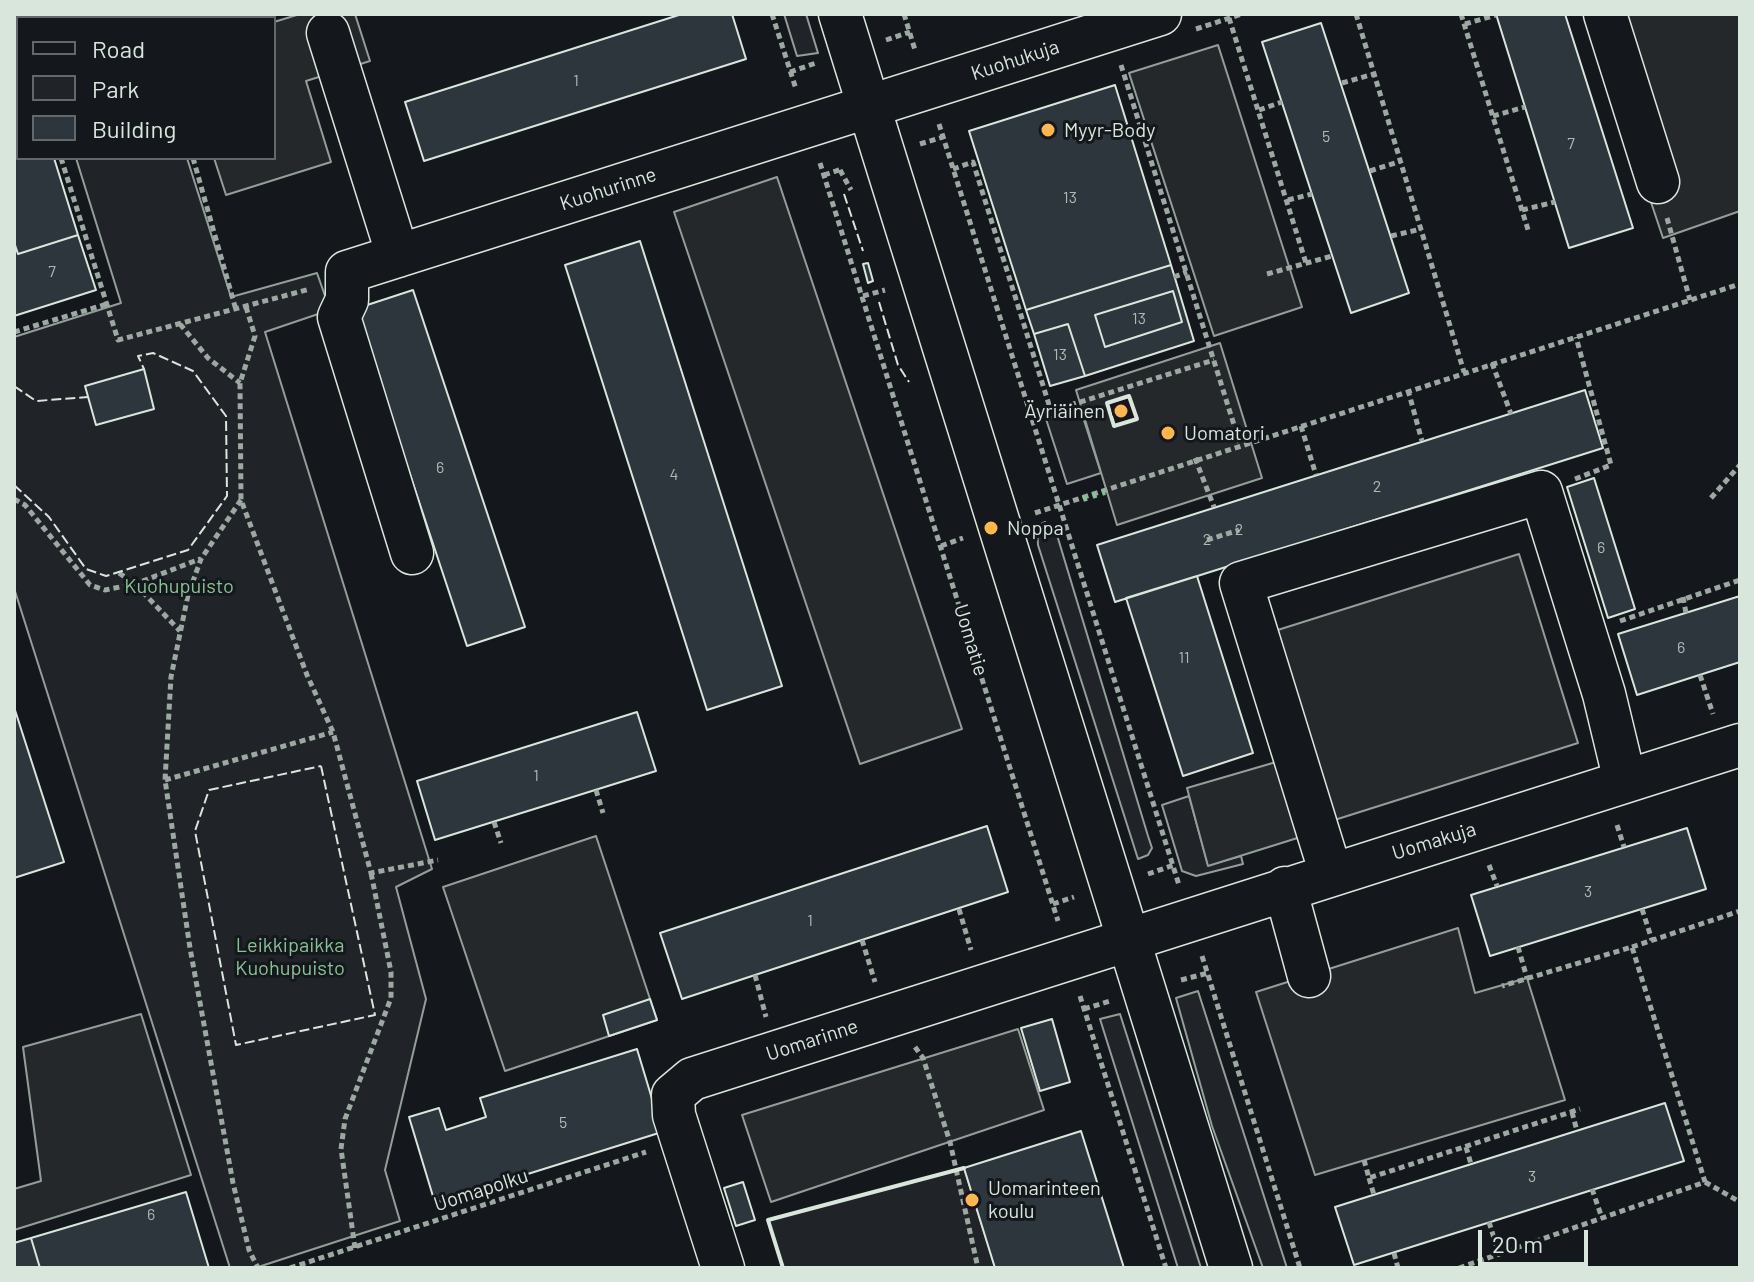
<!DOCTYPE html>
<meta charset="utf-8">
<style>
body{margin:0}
#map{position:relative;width:1754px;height:1282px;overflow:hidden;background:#14181c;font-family:Barlow,sans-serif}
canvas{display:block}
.frame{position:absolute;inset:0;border:16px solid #d8e6dc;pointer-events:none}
.legend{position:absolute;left:16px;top:16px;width:260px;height:144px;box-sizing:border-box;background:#14181c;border:2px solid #626a69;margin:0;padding:10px 14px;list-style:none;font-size:24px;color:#d8e6dc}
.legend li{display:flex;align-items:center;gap:16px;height:40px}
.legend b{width:40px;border:2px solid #626a69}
.scale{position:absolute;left:1478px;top:1230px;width:110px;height:36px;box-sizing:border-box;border:4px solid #d8e6dc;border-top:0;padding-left:10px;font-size:24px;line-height:28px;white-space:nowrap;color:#d8e6dc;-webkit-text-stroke:6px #14181c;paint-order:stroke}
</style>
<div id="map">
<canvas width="1754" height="1282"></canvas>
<div class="frame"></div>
<ul class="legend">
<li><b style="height:10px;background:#14181c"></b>Road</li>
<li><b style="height:22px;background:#202428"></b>Park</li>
<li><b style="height:22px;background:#2c363c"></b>Building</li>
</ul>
<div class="scale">20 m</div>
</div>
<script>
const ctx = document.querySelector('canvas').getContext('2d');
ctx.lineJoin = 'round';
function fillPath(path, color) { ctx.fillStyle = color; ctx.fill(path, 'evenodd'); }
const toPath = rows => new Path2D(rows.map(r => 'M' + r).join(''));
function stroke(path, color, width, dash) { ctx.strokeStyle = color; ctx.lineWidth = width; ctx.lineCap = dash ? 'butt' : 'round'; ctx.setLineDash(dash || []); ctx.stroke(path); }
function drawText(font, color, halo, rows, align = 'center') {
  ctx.font = font + ' Barlow,sans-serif'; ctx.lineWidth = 6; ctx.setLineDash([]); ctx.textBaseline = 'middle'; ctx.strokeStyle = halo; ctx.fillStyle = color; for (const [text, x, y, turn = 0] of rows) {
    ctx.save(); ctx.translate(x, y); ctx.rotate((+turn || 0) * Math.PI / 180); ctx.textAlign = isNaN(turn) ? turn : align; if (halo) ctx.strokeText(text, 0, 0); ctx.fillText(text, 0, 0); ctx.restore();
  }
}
const green = toPath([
 [31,14,164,14,166,18,33,18,31,14],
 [784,14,806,14,818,53,797,56,784,14],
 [76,158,187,158,231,297,317,273,330,310,265,332,432,869,396,887,426,999,385,1170,400,1221,255,1268,230,1268,14,588,14,337,121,303,76,158],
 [1080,408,1101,473,1067,484,1046,419,1080,408],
 [1045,522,1057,535,1148,836,1152,848,1148,855,1138,859,1038,545,1037,526,1045,522],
 [1189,796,1208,865,1241,856,1243,864,1196,876,1182,871,1162,805,1189,796],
 [1198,991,1287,1268,1263,1268,1212,1126,1176,998,1198,991],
 [1120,1014,1201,1268,1178,1268,1100,1019,1120,1014],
 [964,1168,995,1267,783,1268,768,1220,964,1168]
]);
const parking = toPath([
 [300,14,355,14,370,61,306,81,331,162,226,195,214,158,274,158,274,22,300,14],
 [1588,14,1740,14,1740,211,1663,238,1588,14],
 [1218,45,1302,307,1214,336,1129,73,1218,45],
 [777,177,962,729,860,764,674,212,777,177],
 [1220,343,1262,478,1117,525,1076,390,1220,343],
 [1129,396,1137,419,1114,426,1107,403,1129,396],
 [1519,554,1578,743,1325,823,1265,634,1519,554],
 [1283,760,1307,835,1208,866,1187,788,1283,760],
 [596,836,657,1020,505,1071,443,887,596,836],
 [1458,928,1475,993,1527,978,1565,1100,1315,1175,1256,992,1458,928],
 [141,1014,191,1175,14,1230,14,1189,41,1181,23,1047,141,1014],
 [1018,1029,1044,1110,771,1202,742,1115,1018,1029]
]);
const building = toPath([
 [682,14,732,14,746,59,424,161,405,102,682,14],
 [1565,14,1633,228,1569,248,1496,14,1565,14],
 [1321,23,1409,293,1351,313,1262,42,1321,23],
 [14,30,18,43,18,158,54,158,78,235,18,254,14,242,14,30],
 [1115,85,1171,265,1026,310,969,131,1115,85],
 [78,235,96,290,14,316,14,242,18,254,78,235],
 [640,241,782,686,707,710,565,265,640,241],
 [868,263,873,281,868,283,863,264,868,263],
 [1171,265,1194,341,1085,376,1068,324,1034,334,1026,310,1171,265],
 [1173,291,1182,322,1105,347,1095,315,1173,291],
 [413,290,525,627,467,646,355,309,413,290],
 [1173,291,1182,322,1105,347,1095,315,1173,291],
 [1068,324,1085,376,1050,386,1034,334,1068,324],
 [144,369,154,409,96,425,85,386,144,369],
 [1585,390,1603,448,1115,602,1097,545,1585,390],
 [1594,478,1635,609,1608,618,1567,487,1594,478],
 [1197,576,1253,753,1183,776,1126,598,1197,576],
 [1740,596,1740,662,1637,695,1618,634,1740,596],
 [14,707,64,862,14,878,14,707],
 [637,712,656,771,435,840,417,781,637,712],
 [987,826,1008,892,682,999,660,933,987,826],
 [1687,828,1706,889,1490,956,1471,895,1687,828],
 [650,999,657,1020,609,1036,603,1015,650,999],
 [1052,1019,1070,1082,1040,1091,1021,1028,1052,1019],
 [637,1049,662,1132,435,1203,409,1117,439,1108,446,1130,486,1117,480,1098,637,1049],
 [1665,1103,1684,1161,1354,1265,1335,1207,1665,1103],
 [1081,1131,1124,1268,995,1268,964,1168,1081,1131],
 [743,1182,755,1220,736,1226,724,1188,743,1182],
 [186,1192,209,1268,40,1268,31,1238,186,1192],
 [31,1238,40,1268,14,1268,14,1243,31,1238]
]);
const path = toPath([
 [16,14,18,21],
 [151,14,152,18],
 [772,14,796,89],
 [904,14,915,50],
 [1356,14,1464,372],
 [1461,14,1529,233],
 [1229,18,1306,263],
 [1465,24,1496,15],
 [1196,29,1242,14],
 [886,40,910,32],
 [1121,65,1240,444],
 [790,72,816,63],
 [1342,83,1374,74],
 [1259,110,1282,102],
 [1493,116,1525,107],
 [939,124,1179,885],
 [920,144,943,137],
 [61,158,118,340,310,289],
 [193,158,236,310],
 [820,163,1058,921],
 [953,169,973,162,1051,411],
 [840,170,851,190],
 [1370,171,1401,161],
 [824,175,842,169],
 [1288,200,1312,194],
 [1522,210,1555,202],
 [1667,218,1690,300],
 [1391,236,1421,229],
 [1267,274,1332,256],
 [1174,277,1187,272],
 [863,296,885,290],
 [246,307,255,336,240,383,241,500,307,675,333,732,371,873,438,860],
 [180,324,208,358,240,383],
 [14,332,107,304],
 [1492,363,1511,414],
 [1408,390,1422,441],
 [1032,417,1214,360],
 [1301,426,1316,475],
 [1195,458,1214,507],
 [1575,479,1611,465,1576,337],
 [1711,498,1740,465],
 [14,499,25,505,90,585,105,590,135,584,200,559],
 [241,500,201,559,188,595,171,677,165,780,190,948,233,1183,249,1250,258,1268],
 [1035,513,1740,284],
 [1207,540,1239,530],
 [941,546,963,538],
 [119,573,135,584,180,631],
 [1683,597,1686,613],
 [1620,621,1740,580],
 [1700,675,1713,714],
 [165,780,333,732],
 [596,790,603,813],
 [494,822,501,843],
 [1617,825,1624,847],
 [1489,865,1497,886],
 [1148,874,1174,865],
 [1053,904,1074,897],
 [959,909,971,950],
 [1642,909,1652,940],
 [862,940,875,982],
 [1518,947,1527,978],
 [1632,947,1740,911],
 [1202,956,1300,1268],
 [755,975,766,1017],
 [1181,980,1208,973],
 [1080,996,1166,1268],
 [1084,1009,1110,1001],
 [915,1047,923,1058,950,1142,978,1268],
 [1572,1112,1577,1131],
 [1466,1147,1471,1164],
 [1364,1160,1369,1178,1580,1109],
 [1369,1178,1374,1195],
 [1705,1182,1740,1202],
 [1592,1189,1602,1218],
 [1489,1222,1499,1254],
 [355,1248,341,1149,345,1119,391,998,391,972,371,873],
 [1394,1253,1398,1268],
 [290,1268,646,1152],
 [1459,1268,1705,1182,1632,947,1502,986]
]);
const minor = toPath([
 [840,14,1231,1268],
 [1605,14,1658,182],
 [328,33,398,256],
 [412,553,339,317,347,300,347,272,1160,14],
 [1331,874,1241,583,1541,492,1604,694,1625,781],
 [1285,888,1309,976],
 [723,1268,674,1115,673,1095,692,1079,1740,745]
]);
const hedge = toPath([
 [1083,499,1105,492]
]);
const fence = toPath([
 [844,194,863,251],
 [879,302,898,365,909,382],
 [14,386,36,401,88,397],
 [14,485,49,517,86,569,106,576,188,550,227,496,226,416,193,371,153,353,138,356,144,369],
 [321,766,375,1015,236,1045,195,831,209,790,321,766]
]);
const wall = toPath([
 [1129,396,1137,419,1114,426,1107,403,1129,396],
 [783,1268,768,1220,964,1168]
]);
const markers = [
 [1048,130,8,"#ffb74d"],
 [1121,411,8,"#ffb74d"],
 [1168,433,8,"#ffb74d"],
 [991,528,8,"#ffb74d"],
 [972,1200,8,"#ffb74d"]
];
const numberNames = [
 ["1",576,81],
 ["5",1326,137],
 ["7",1571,144],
 ["13",1070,198],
 ["7",52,272],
 ["13",1139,319],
 ["13",1060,355],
 ["6",440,468],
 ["4",674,475],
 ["2",1377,487],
 ["2",1239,530],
 ["2",1207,540],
 ["6",1601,548],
 ["6",1681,648],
 ["11",1184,658],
 ["1",536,776],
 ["3",1588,892],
 ["1",810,921],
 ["5",563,1123],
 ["3",1532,1177],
 ["6",151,1215]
];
const streetNames = [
 ["Kuohukuja",1015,60,-18],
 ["Kuohurinne",608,189,-18],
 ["Uomatie",971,640,73],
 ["Uomakuja",1434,841,-17],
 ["Uomarinne",812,1040,-18],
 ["Uomapolku",481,1190,-18]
];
const poiNames = [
 ["Myyr-Body",1064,130],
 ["Äyriäinen",1105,411,"right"],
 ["Uomatori",1184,433],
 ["Noppa",1007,528],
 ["Uomarinteen",988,1188],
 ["koulu",988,1211]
];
const parkNames = [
 ["Kuohupuisto",179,586],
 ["Leikkipaikka",290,945],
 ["Kuohupuisto",290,968]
];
fillPath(green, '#202428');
stroke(green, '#939e99', 2);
fillPath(parking, '#24282b');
stroke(parking, '#939e99', 2);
fillPath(building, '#2c363c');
stroke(building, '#d8e6dc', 2);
stroke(minor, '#d8e6dc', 45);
stroke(path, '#9da8a2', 5, [6, 4]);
stroke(minor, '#14181c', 42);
stroke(hedge, '#8ac095', 6, [4, 6]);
stroke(fence, '#d8e6dc', 2, [10, 4]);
stroke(wall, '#d8e6dc', 4);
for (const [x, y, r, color] of markers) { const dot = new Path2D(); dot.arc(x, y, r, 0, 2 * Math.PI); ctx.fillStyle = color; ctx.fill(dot); stroke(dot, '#14181c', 3); }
drawText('16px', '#adbab4', null, numberNames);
drawText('20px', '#d8e6dc', '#14181c', streetNames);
drawText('20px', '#d8e6dc', '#14181c', poiNames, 'left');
drawText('20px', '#8ac095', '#14181c', parkNames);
</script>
